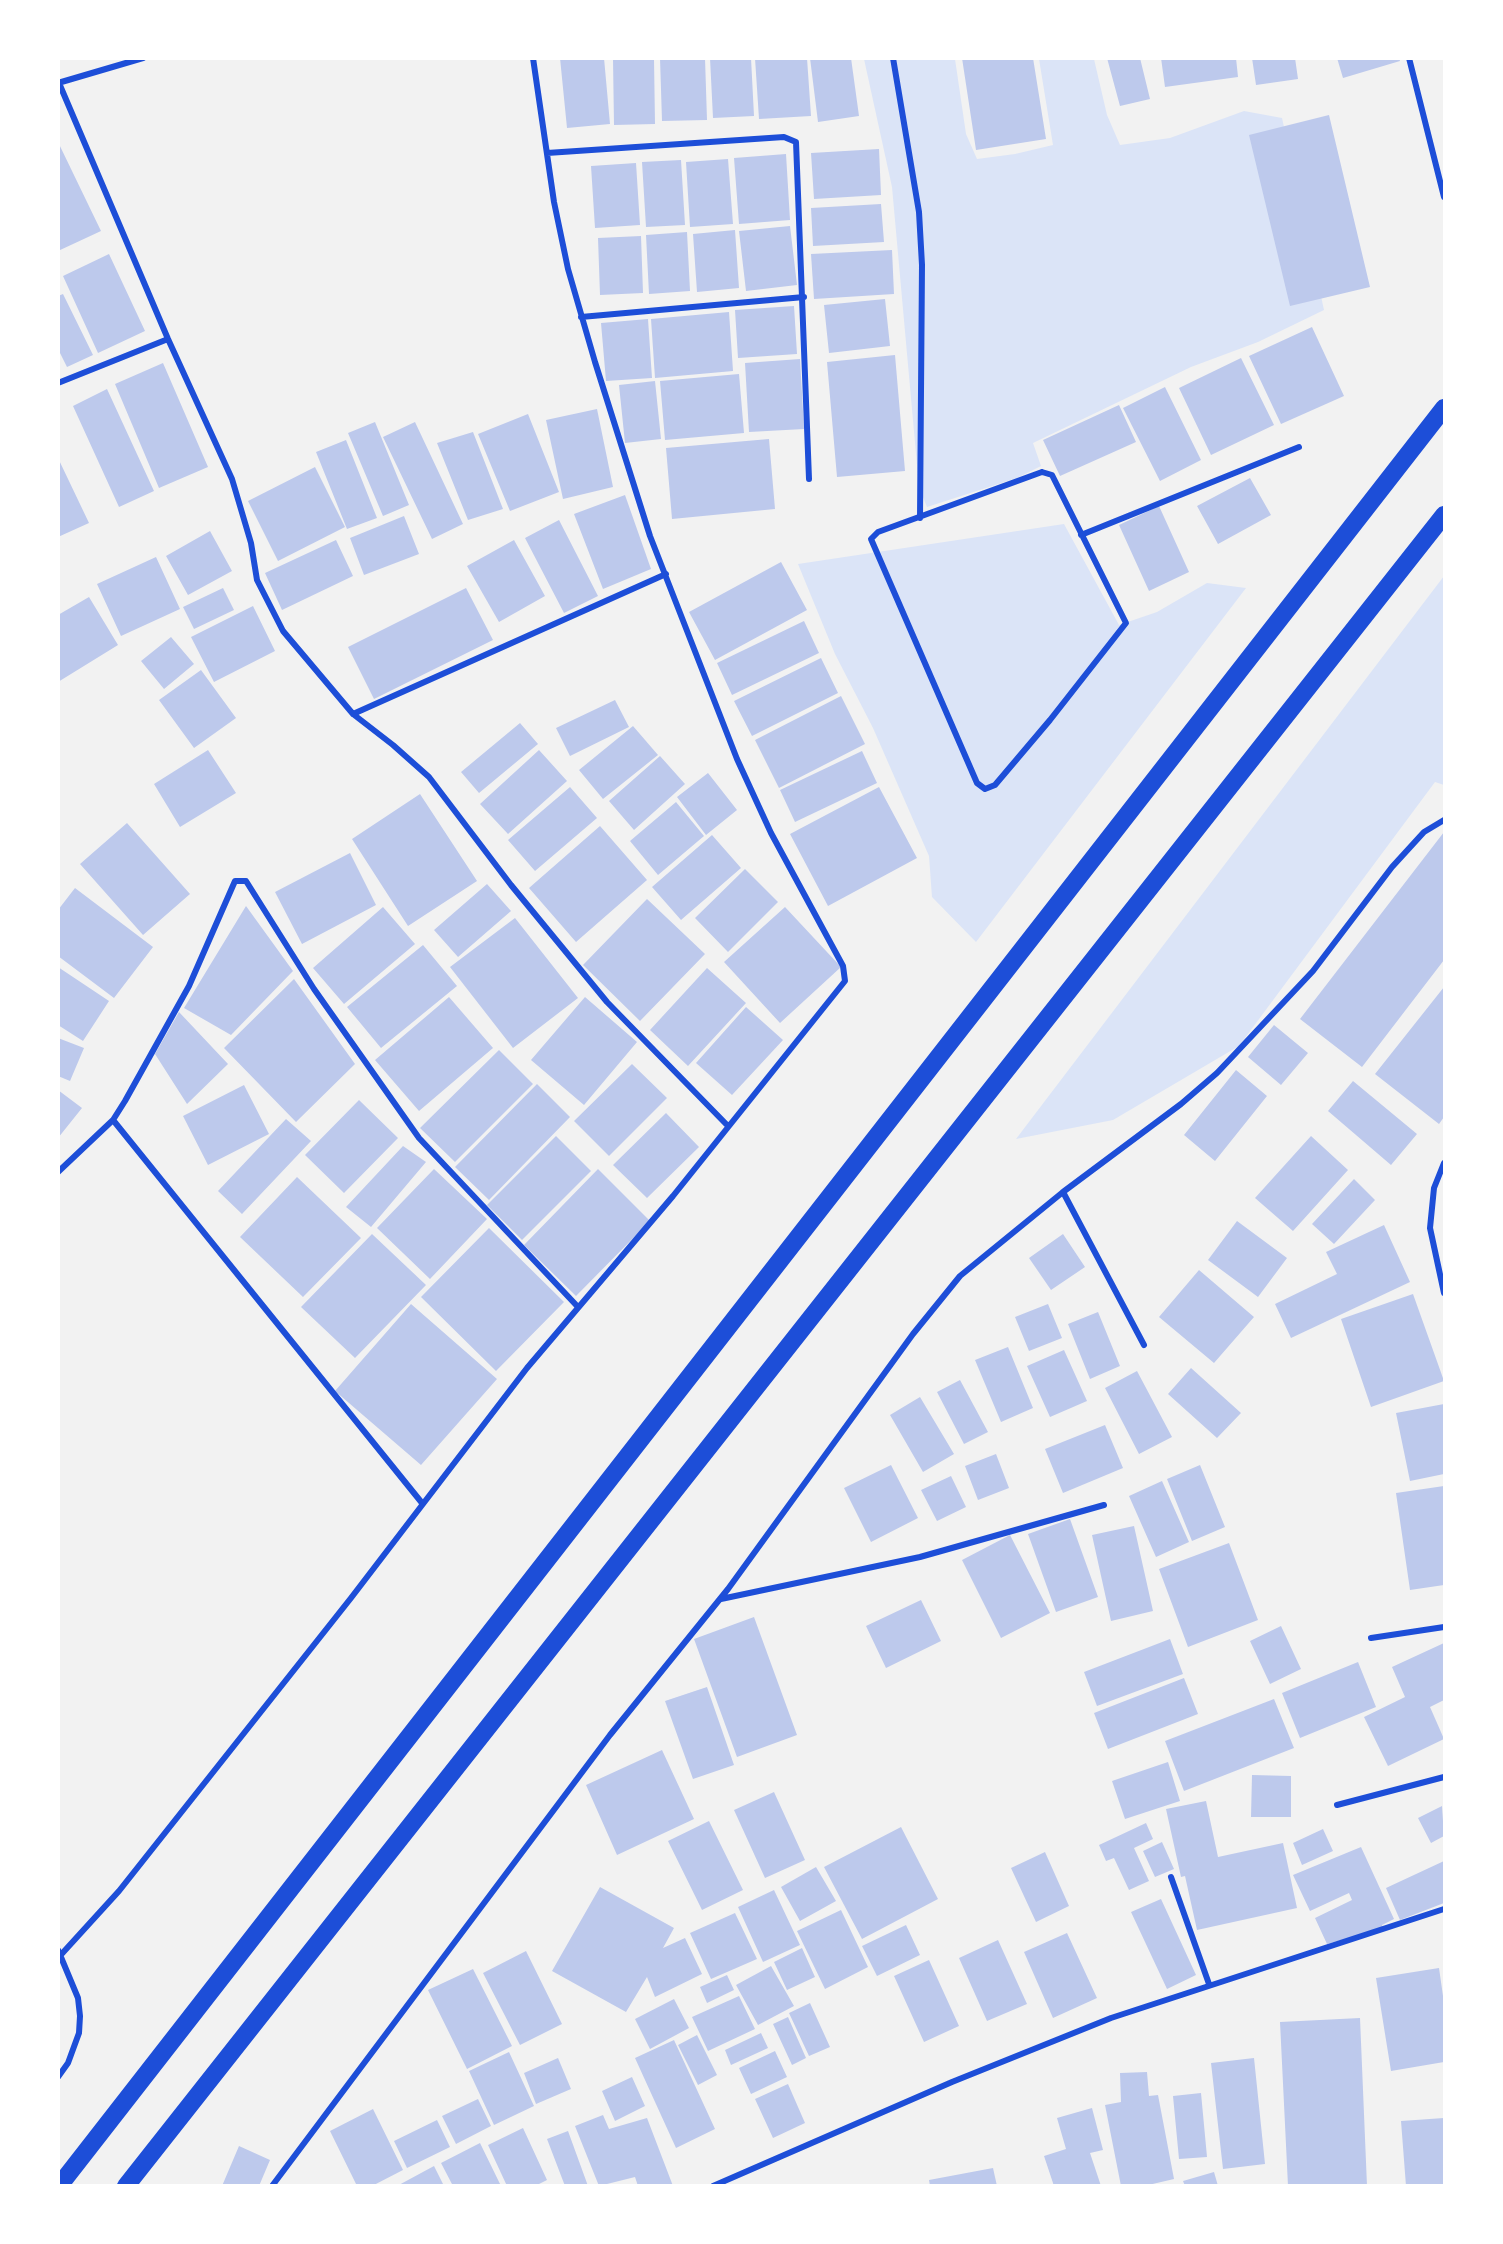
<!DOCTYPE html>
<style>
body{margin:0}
#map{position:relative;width:1503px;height:2244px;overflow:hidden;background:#f2f2f2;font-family:Montserrat,sans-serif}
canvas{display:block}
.frame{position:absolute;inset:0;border:60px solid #fff;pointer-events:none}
</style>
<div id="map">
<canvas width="1503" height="2244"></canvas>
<div class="frame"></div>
</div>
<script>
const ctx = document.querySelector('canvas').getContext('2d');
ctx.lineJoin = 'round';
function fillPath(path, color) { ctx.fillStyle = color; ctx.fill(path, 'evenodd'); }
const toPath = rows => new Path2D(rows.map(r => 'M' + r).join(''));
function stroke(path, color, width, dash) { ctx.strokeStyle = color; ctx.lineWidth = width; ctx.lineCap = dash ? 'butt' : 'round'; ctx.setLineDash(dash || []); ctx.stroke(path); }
const green = toPath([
 [864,59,955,59,966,134,977,159,1015,154,1053,145,1039,59,1094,59,1107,115,1120,145,1170,138,1244,111,1282,118,1324,310,1258,342,1191,367,1033,443,1041,466,1017,478,927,507,919,487,892,187],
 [1064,524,1119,625,1157,612,1207,583,1246,588,976,942,932,897,929,856,873,728,835,654,798,564],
 [1444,576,1444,785,1435,782,1239,1046,1113,1120,1016,1139]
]);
const building = toPath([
 [560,58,604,58,610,124,567,128],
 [660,58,705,58,707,120,662,121],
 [710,58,751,58,754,116,713,118],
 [755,58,807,58,811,116,759,119],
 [810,58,851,58,859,116,818,122],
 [962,58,1033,58,1046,139,976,150],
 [1107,58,1140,58,1150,99,1120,106],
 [1161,58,1236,58,1238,77,1165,87],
 [1252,58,1295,58,1298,79,1256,85],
 [1337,58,1399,58,1400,61,1343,78],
 [613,59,654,59,655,124,614,125],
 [1329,115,1370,287,1290,306,1249,135],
 [58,142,101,231,58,251],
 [879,149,881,195,814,199,811,153],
 [786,154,790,220,739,224,734,158],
 [728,159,733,224,690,227,686,162],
 [681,160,685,225,646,227,642,162],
 [636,163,640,225,595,228,591,166],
 [881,204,884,242,813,246,811,208],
 [790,226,797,285,746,291,739,231],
 [735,230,739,288,697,292,693,234],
 [687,232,690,291,649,294,646,235],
 [641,236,643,293,600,295,598,238],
 [892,250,894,294,814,299,811,254],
 [109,254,145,331,98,353,63,276],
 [63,294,93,355,67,367,58,349,58,296],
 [885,299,890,346,829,353,824,305],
 [794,306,797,354,738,358,735,310],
 [729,312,733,371,655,378,651,319],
 [648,319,652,378,606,381,601,323],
 [1312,327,1344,396,1281,424,1249,356],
 [895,355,905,471,837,477,827,362],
 [1241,358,1274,425,1211,455,1179,388],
 [800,359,804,429,749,432,745,363],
 [163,363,208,467,159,488,115,384],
 [739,374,744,433,665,440,660,381],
 [655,381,661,439,625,443,619,385],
 [1165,387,1201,460,1160,481,1123,408],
 [107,389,154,491,119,507,73,406],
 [1119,405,1136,442,1060,476,1043,440],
 [597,409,613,487,563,499,546,420],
 [528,414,559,492,510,511,478,434],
 [375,422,409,505,383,516,348,433],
 [415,422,463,524,432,539,383,437],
 [473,432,503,509,468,520,437,443],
 [769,439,775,509,672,519,666,448],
 [346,440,377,518,347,529,316,452],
 [58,458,89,523,58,537],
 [315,467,345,527,278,561,248,501],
 [1250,478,1271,515,1218,544,1197,506],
 [625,495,651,569,603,589,574,514],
 [1159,506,1189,572,1149,591,1119,525],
 [404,516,419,554,364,575,350,538],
 [559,520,598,596,564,613,525,538],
 [210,531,232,571,188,595,166,556],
 [336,540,353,576,282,610,265,573],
 [514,540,545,596,499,622,467,566],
 [156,557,180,609,121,636,97,584],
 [781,562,807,610,715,660,689,612],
 [223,588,234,610,194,629,183,607],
 [466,588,493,640,374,699,348,647],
 [89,597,118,645,58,682,58,615],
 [253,606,275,651,214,682,191,637],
 [804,621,819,653,732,695,717,663],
 [171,637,194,664,164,689,141,661],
 [821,658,838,693,752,736,734,701],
 [201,670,236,718,194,748,159,700],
 [841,696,865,744,779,788,755,740],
 [615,700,629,727,570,756,556,728],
 [520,723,538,744,479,793,461,772],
 [633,726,658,755,603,799,579,770],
 [208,750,236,793,180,827,154,784],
 [539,750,567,781,508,834,480,804],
 [862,751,877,783,795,822,780,790],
 [660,756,685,784,634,830,609,801],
 [708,773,737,810,706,835,677,797],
 [570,787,597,818,535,871,508,840],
 [879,787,917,858,828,906,790,834],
 [420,794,477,881,408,926,352,839],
 [676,802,704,836,658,875,630,841],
 [127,823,190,894,143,935,80,864],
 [600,826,647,880,576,942,529,888],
 [1444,832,1444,960,1362,1067,1300,1019],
 [712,835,741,868,681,920,652,887],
 [350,853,376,905,302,944,275,892],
 [745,869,778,902,728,952,695,918],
 [487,884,511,911,458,957,434,930],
 [75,888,153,947,114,998,58,956,58,910],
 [647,899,705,954,640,1021,583,965],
 [246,906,293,971,231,1035,184,1008],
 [383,907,415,944,344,1004,313,968],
 [785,907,841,967,780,1023,724,962],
 [515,918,578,998,513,1048,450,967],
 [423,945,457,986,381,1048,347,1007],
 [58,967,109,1001,83,1041,58,1025],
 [707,968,746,1003,688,1066,650,1030],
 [294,979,355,1064,296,1122,224,1048],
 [1444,987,1444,1117,1439,1124,1375,1074],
 [449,997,493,1048,419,1111,375,1060],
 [585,997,637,1042,584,1105,531,1060],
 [746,1007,783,1040,732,1095,696,1063],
 [179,1012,228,1064,187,1104,155,1054],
 [1274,1025,1308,1053,1281,1085,1248,1057],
 [58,1038,84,1048,70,1081,58,1076],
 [499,1050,533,1084,455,1162,420,1128],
 [632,1064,667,1098,609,1156,574,1121],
 [1236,1070,1267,1096,1215,1161,1184,1135],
 [1353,1081,1417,1134,1391,1165,1328,1111],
 [537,1084,570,1117,489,1200,455,1167],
 [244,1085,269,1134,208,1165,183,1116],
 [58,1090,82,1108,58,1138],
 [359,1100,398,1138,344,1193,305,1155],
 [666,1113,699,1147,647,1198,613,1165],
 [286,1119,311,1141,242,1214,218,1191],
 [556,1136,591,1171,522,1240,487,1205],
 [1311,1136,1348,1170,1293,1231,1255,1198],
 [403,1146,426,1162,371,1227,346,1207],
 [434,1169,487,1219,430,1279,377,1228],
 [598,1169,650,1221,576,1296,524,1245],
 [297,1177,361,1238,303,1297,240,1237],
 [1354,1179,1375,1200,1334,1244,1312,1224],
 [1237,1221,1287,1258,1258,1297,1208,1260],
 [1384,1225,1410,1282,1291,1338,1275,1304,1337,1274,1326,1252],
 [489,1228,564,1302,496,1371,421,1297],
 [372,1234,426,1285,355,1358,301,1307],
 [1063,1234,1085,1267,1051,1290,1029,1258],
 [1199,1270,1254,1317,1214,1363,1159,1317],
 [1413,1294,1444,1381,1371,1407,1341,1319],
 [411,1304,497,1379,421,1465,335,1391],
 [1048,1304,1062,1338,1029,1351,1015,1317],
 [1098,1312,1120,1366,1090,1379,1068,1324],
 [1008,1347,1033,1408,1001,1422,975,1360],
 [1064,1350,1087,1401,1050,1417,1027,1366],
 [1191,1368,1241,1413,1217,1438,1168,1394],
 [1137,1371,1172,1437,1139,1454,1105,1388],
 [960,1380,988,1432,964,1444,937,1392],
 [920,1397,954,1454,923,1472,890,1415],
 [1444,1404,1444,1474,1410,1481,1396,1413],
 [1105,1425,1123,1468,1063,1493,1045,1449],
 [996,1454,1009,1488,978,1500,965,1466],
 [891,1465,918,1518,871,1542,844,1488],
 [1200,1465,1225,1527,1192,1541,1167,1479],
 [951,1476,966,1507,937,1521,921,1490],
 [1162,1481,1189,1542,1156,1557,1129,1496],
 [1444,1486,1444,1585,1410,1590,1396,1493],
 [1070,1519,1098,1597,1056,1612,1028,1534],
 [1134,1526,1153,1611,1111,1621,1092,1535],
 [1010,1535,1050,1613,1001,1638,962,1560],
 [1229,1543,1258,1620,1188,1647,1159,1569],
 [921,1600,941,1641,886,1668,866,1626],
 [754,1617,797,1735,737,1757,694,1639],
 [1281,1626,1301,1669,1270,1684,1250,1641],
 [1170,1639,1183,1674,1097,1706,1084,1672],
 [1444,1643,1444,1700,1430,1707,1444,1739,1388,1766,1364,1717,1405,1697,1392,1667],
 [1358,1662,1376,1707,1300,1738,1282,1693],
 [1184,1678,1198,1714,1108,1749,1094,1713],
 [707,1687,734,1765,693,1779,665,1701],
 [1274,1699,1294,1748,1184,1791,1165,1741],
 [662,1750,694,1819,617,1855,586,1785],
 [1168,1762,1180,1801,1125,1819,1112,1781],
 [1252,1775,1291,1776,1291,1817,1251,1817],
 [774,1792,805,1860,765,1878,734,1810],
 [1206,1801,1218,1857,1283,1843,1297,1908,1197,1930,1185,1876,1181,1877,1166,1809],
 [1442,1806,1444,1836,1431,1843,1418,1818],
 [709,1821,743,1890,702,1910,668,1841],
 [1146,1823,1153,1839,1134,1848,1149,1881,1129,1890,1114,1858,1106,1861,1099,1845],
 [901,1827,938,1899,862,1939,824,1867],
 [1323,1829,1333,1851,1302,1865,1293,1843],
 [1162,1842,1174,1869,1155,1877,1143,1851],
 [1361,1847,1394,1919,1382,1925,1383,1928,1327,1944,1315,1918,1352,1900,1349,1893,1310,1911,1293,1875],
 [1045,1852,1069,1906,1036,1922,1011,1868],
 [1444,1861,1444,1903,1400,1920,1386,1888],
 [816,1867,836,1901,800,1921,781,1887],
 [600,1887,674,1928,663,1948,685,1938,702,1974,655,1997,647,1977,626,2012,552,1971],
 [774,1890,800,1945,763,1962,738,1907],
 [1161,1899,1196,1975,1167,1989,1131,1912],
 [841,1910,868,1967,825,1989,797,1931],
 [735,1913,757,1959,711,1979,690,1933],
 [906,1925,920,1955,877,1976,862,1946],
 [1067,1933,1097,1998,1053,2018,1024,1952],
 [998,1940,1027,2004,987,2021,959,1958],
 [802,1948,815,1977,787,1990,774,1962],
 [526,1951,562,2024,520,2045,483,1973],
 [929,1960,959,2026,924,2042,894,1976],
 [771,1966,794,2006,758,2025,736,1985],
 [1439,1968,1444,2003,1444,2062,1391,2071,1376,1978],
 [473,1969,512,2046,467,2069,428,1990],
 [727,1975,734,1990,707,2003,700,1987],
 [739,1996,755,2029,708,2051,692,2017],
 [674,1999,689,2028,650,2049,635,2019],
 [810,2003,830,2047,809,2056,789,2013],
 [788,2017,806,2058,792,2065,773,2024],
 [1360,2018,1367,2186,1288,2186,1280,2022],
 [761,2033,768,2048,731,2065,725,2050],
 [697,2035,717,2075,698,2085,678,2045],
 [674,2040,715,2129,676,2148,635,2058],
 [775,2051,787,2077,751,2094,739,2068],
 [509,2052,534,2106,494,2125,469,2071],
 [558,2058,571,2089,536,2104,524,2073],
 [1254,2058,1265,2164,1223,2169,1211,2063],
 [1147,2072,1149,2096,1158,2095,1174,2179,1144,2186,1121,2186,1105,2105,1121,2102,1120,2073],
 [632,2077,645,2106,615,2121,602,2091],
 [788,2084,805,2123,773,2138,755,2099],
 [1201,2093,1207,2157,1179,2159,1173,2096],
 [478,2099,491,2126,456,2144,442,2116],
 [1092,2108,1103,2150,1090,2153,1101,2186,1054,2186,1044,2156,1066,2149,1057,2118],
 [373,2109,403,2170,372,2186,357,2186,330,2131],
 [603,2115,609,2129,647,2118,673,2186,638,2186,635,2177,599,2186,575,2126],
 [1444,2118,1444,2186,1406,2186,1401,2121],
 [437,2120,450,2147,407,2168,394,2141],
 [523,2128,547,2180,535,2186,507,2186,488,2145],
 [568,2131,588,2186,565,2186,547,2139],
 [480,2143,501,2186,453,2186,441,2163],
 [239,2146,270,2160,259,2186,222,2186],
 [434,2166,444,2186,397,2186],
 [993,2168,997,2186,930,2186,929,2180],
 [1214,2172,1218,2186,1185,2186,1183,2181]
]);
const minor = toPath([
 [893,58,919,212,922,265,920,518],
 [1409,58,1444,197],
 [58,83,143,58],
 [59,83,168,339,232,479,251,543,257,580,283,631,353,714,393,745,429,777,511,885,607,1002,728,1126],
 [547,153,784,137,796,142,809,479],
 [581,317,804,297],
 [58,383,168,339],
 [1042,472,1052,475,1126,623,1050,720,995,785,985,789,977,783,871,539,878,532,1042,472],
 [1081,535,1299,447],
 [353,714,666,574],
 [113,1120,422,1503],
 [1444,1163,1434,1188,1430,1228,1444,1293],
 [58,1172,113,1120,125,1101,189,986,235,881,246,881,314,989,419,1138,578,1307],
 [1063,1192,1144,1345],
 [721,1599,920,1557,1104,1505],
 [1371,1638,1444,1627],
 [1337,1805,1444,1777],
 [1171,1877,1209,1984],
 [58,1950,78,1998,80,2016,79,2033,68,2063,58,2077],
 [58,1958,119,1891,351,1598,527,1368,673,1196,845,981,843,966,771,833,737,759,650,536,595,362,568,269,554,202,533,58],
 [272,2186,610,1735,728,1589,913,1334,960,1276,1063,1192,1181,1104,1217,1073,1313,971,1392,867,1424,832,1444,820],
 [713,2186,952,2082,1111,2018,1444,1909]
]);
const motorway = toPath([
 [59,2186,1444,408],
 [126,2186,1444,515]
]);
fillPath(green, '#dbe4f7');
fillPath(building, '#bdc9ec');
stroke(minor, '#1d4ed8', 6);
stroke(motorway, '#1d4ed8', 18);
</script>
